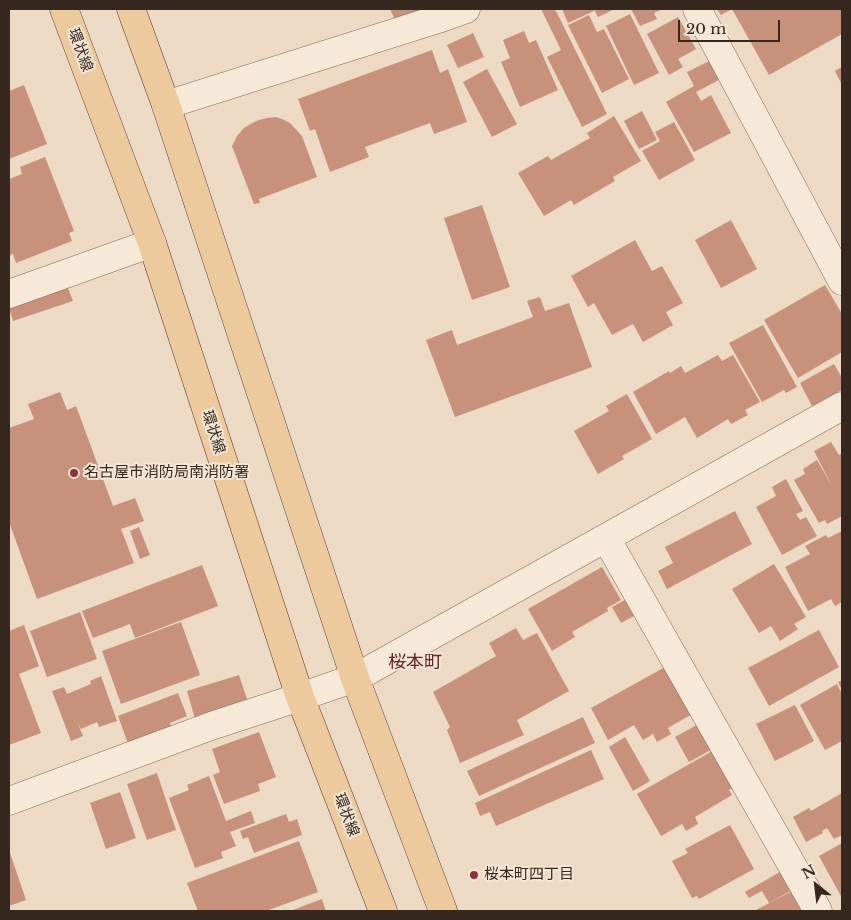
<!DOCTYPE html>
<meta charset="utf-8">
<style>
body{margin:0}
#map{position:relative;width:851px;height:920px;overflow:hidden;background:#ecdac4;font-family:"Libre Baskerville",serif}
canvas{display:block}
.frame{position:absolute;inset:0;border:10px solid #36271f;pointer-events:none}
.north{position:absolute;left:791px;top:860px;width:50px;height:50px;-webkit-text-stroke:4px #f3e6d4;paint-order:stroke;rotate:331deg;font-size:14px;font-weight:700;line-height:20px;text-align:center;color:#36271f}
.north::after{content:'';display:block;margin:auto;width:18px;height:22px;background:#36271f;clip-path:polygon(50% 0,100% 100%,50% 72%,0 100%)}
.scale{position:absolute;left:678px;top:20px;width:102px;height:22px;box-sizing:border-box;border:2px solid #36271f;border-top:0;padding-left:6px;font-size:15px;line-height:18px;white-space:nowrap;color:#36271f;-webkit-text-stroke:4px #f3e6d4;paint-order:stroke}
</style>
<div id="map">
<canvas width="851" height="920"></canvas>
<div class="frame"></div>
<div class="north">N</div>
<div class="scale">20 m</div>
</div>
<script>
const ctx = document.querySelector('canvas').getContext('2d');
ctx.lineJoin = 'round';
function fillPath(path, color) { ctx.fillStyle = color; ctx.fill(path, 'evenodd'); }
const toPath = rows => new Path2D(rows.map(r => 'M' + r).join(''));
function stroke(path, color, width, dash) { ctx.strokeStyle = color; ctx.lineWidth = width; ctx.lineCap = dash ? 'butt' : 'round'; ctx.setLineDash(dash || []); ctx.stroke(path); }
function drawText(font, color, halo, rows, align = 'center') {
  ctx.font = font + ' "Libre Baskerville","Noto Sans JP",serif'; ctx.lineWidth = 4; ctx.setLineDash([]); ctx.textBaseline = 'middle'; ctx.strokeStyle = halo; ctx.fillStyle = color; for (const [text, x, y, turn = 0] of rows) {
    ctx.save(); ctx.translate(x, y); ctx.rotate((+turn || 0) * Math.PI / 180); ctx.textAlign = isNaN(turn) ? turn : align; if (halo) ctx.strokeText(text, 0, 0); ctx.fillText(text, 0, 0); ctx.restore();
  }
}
const building = toPath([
 [390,9,427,9,395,20],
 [541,9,555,9,607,114,582,127,547,57,561,50],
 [562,9,593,9,594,11,568,23],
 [594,9,615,9,598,17],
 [631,9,663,9,654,13,657,19,640,26],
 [717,9,842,9,842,34,769,75,732,9,721,15],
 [630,14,659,73,634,85,606,26],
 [589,15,597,32,604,29,629,79,602,93,568,25],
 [678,17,696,49,678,59,683,67,669,75,647,34],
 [524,31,529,43,536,40,558,90,520,107,501,62,510,58,503,40],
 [473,33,484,57,458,68,447,45],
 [432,50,440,73,448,69,467,122,434,134,430,123,365,147,369,157,330,172,315,129,310,131,298,99],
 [709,61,719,80,696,92,701,101,711,95,731,133,694,152,666,102,694,86,687,72],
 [842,67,842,85,835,71],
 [487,69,517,124,492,137,463,82],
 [24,85,47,144,9,159,9,91],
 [642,111,657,140,639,149,624,121],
 [614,116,641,161,613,177,615,181,574,205,571,200,544,216,518,173,548,156,551,160,590,138,587,133],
 [275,117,282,119,290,123,302,136,317,177,259,199,260,203,254,204,232,146,237,136,244,128,252,123,259,120,267,118],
 [674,122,695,160,659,180,642,151,660,141,655,132],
 [45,157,74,231,69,233,72,241,16,263,13,254,9,256,9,179,22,174,20,167],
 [482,205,510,287,472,300,444,218],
 [731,220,757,269,721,288,695,240],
 [635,240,652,271,662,266,683,303,666,312,673,325,643,342,633,324,612,335,594,303,588,307,571,276],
 [825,285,842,314,842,352,798,378,764,320],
 [68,288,73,301,13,321,9,308],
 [540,297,545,311,569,303,592,367,455,417,426,340,452,330,457,345,533,317,527,301],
 [763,325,797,387,786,393,784,390,762,402,729,343],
 [718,355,722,361,733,355,760,402,745,410,748,415,731,424,728,419,697,438,685,417,656,434,633,392,669,371,670,373,681,366,685,373],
 [834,364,842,378,842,390,812,406,800,383],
 [60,392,67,410,76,406,113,506,135,498,144,521,121,529,134,563,37,599,9,522,9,428,34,419,28,404],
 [627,394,652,439,622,456,624,459,598,474,574,431,609,411,606,406],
 [831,442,839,455,842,453,842,510,841,511,842,516,827,524,825,520,819,523,794,480,805,474,803,469,817,460,832,486,814,451],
 [786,479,803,511,796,514,800,520,806,517,817,536,782,555,756,507,776,496,772,487],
 [735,511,752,544,667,589,658,571,673,563,665,547],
 [139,527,150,555,140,559,130,531],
 [842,531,842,602,835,606,831,599,808,611,785,567,810,554,805,546,826,535,828,538],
 [774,564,806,617,794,624,798,629,780,641,771,626,759,633,732,589],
 [202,565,218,606,135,638,130,624,93,638,82,611],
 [602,567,621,600,607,608,608,611,572,632,575,637,552,651,528,609],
 [634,595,643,611,621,623,612,607],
 [80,612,97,659,47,677,30,631],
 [181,622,200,675,121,704,102,651],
 [24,625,39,666,19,674,41,733,9,745,9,631],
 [516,628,523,640,537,633,569,691,517,720,524,735,460,763,447,730,450,727,433,692,496,656,489,643],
 [819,630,839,667,769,706,748,668],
 [667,666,694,713,668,728,671,734,657,742,653,734,643,740,634,725,608,740,591,708],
 [239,675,248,702,195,719,187,691],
 [101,676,117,721,99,727,97,722,81,729,77,721,83,736,71,741,52,691,64,687,67,694,91,684,90,681],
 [842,680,842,690,838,682],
 [837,684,842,694,842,741,825,750,800,705],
 [178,693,187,716,170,723,173,732,130,749,118,716],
 [795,705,814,741,775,761,756,724],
 [583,717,595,743,479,796,467,771],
 [704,721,718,746,689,762,675,737],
 [259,732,276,777,258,784,260,791,224,804,213,775,220,772,212,749],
 [625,737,650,781,633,791,609,747],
 [591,750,604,779,496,826,490,812,480,816,475,803],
 [714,750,736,787,729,790,732,795,695,817,698,824,686,831,682,824,661,836,637,794],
 [157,773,176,830,147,840,127,784],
 [209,776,226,821,251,811,255,823,230,832,236,846,221,852,223,858,195,868,169,798,189,790,187,785],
 [120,792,136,838,106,849,90,803],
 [842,793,842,835,834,839,827,828,822,831,823,833,806,842,793,817,809,808,811,811],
 [286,814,289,822,297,819,302,835,254,853,248,837,243,839,240,831],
 [730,825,754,869,699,899,697,896,692,898,672,861,688,853,685,849],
 [299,841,318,892,266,911,198,911,187,883],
 [842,843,842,898,819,856],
 [9,850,26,900,9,906],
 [785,869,796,888,769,903,762,891,749,898,745,892],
 [798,888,811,911,754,911],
 [322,899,326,911,290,911]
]);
const minor = toPath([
 [697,9,842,281],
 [166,105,438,19,466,9],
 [9,294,152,243],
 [606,538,818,911],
 [9,801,211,726,300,697,355,678,842,406]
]);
const primary = toPath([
 [64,9,152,243,300,697,383,911],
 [131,9,166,105,355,678,443,911]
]);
const markers = [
 [74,473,5,"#912f3d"],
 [474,875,5,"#912f3d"]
];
const streetNames = [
 ["環状線",80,50,70],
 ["環状線",213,432,72],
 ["環状線",346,815,69]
];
const poiNames = [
 ["名古屋市消防局南消防署",84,473],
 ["桜本町四丁目",484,875]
];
const quarterNames = [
 ["桜本町",415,663]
];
fillPath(building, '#c8917c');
stroke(minor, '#856c5c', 29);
stroke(primary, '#533b30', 29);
stroke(minor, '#f7e9d7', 28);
stroke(primary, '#edc99e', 28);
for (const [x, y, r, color] of markers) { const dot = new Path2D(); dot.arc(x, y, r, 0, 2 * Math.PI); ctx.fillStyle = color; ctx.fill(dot); stroke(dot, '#f3e6d4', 2); }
drawText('15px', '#36271f', '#f3e6d4', streetNames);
drawText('15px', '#36271f', '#f3e6d4', poiNames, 'left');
drawText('18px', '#602521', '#f3e6d4', quarterNames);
</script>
